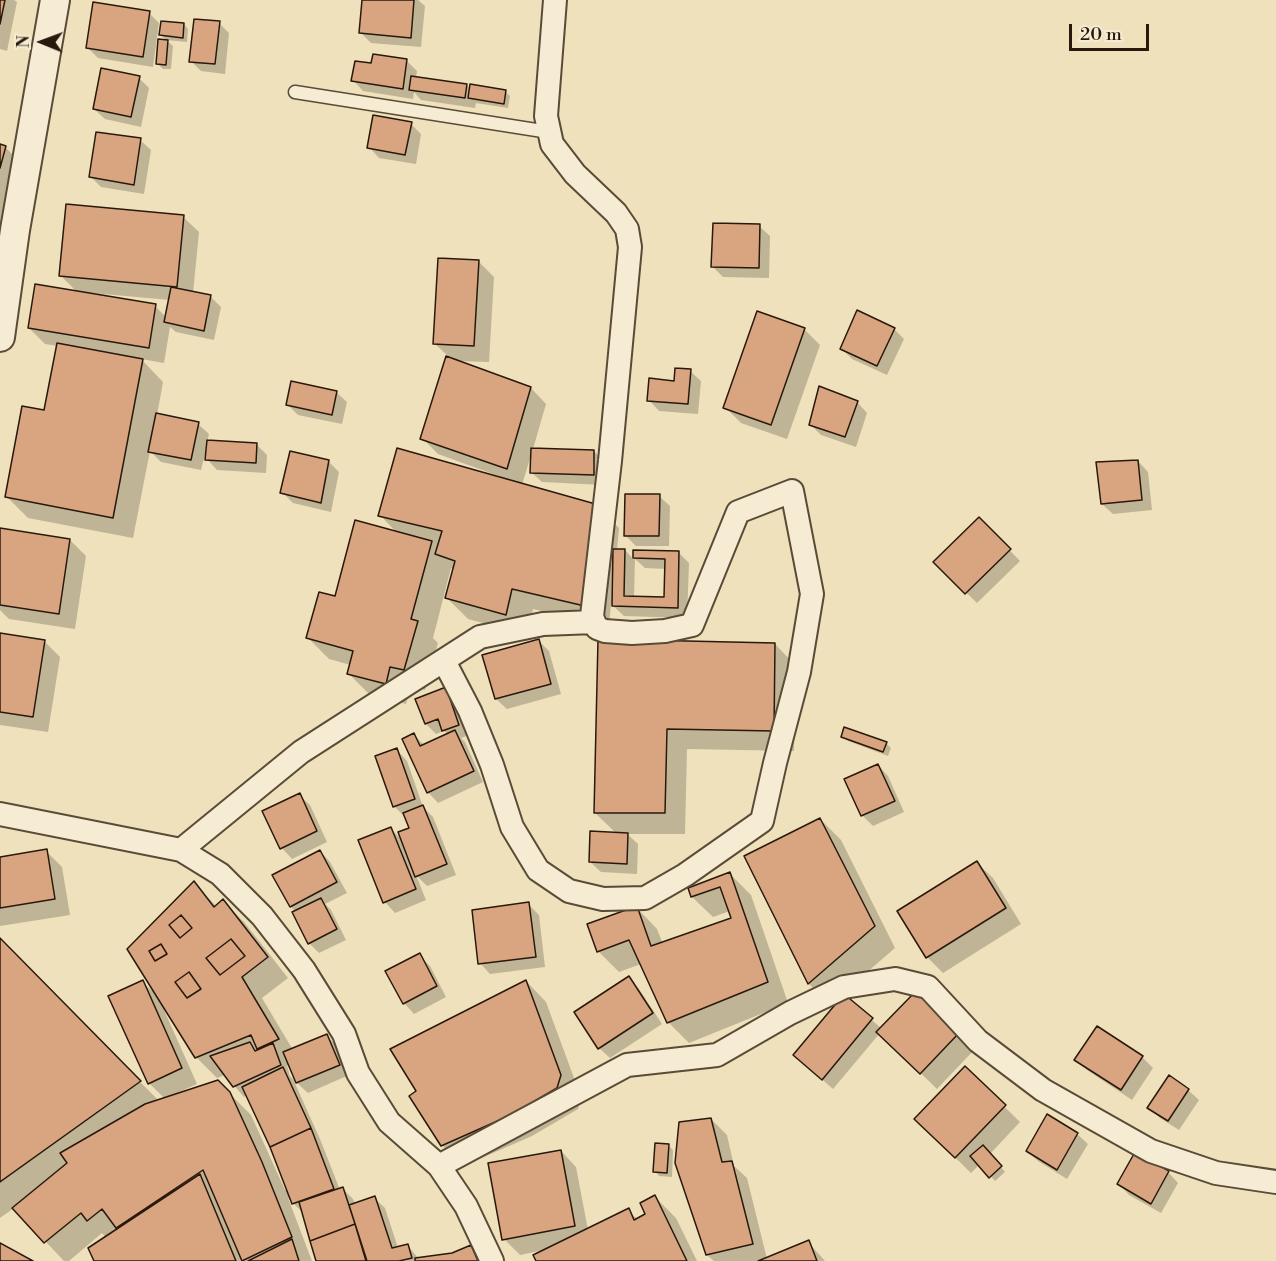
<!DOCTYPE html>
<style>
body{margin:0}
#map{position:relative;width:1276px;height:1261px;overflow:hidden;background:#efe1bb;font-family:"Libre Bodoni",serif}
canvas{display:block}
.north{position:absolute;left:12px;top:12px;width:60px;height:60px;-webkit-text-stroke:4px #f5ecd3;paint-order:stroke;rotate:271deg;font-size:16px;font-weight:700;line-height:24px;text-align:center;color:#29190c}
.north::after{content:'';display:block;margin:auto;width:21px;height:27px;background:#29190c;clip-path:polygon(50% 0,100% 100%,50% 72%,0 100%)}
.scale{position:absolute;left:1069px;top:24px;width:80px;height:27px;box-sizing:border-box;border:3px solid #29190c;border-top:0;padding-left:8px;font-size:18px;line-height:21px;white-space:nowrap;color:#29190c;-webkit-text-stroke:4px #f5ecd3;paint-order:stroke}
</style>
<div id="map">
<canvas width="1276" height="1261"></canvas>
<div class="north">N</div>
<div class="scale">20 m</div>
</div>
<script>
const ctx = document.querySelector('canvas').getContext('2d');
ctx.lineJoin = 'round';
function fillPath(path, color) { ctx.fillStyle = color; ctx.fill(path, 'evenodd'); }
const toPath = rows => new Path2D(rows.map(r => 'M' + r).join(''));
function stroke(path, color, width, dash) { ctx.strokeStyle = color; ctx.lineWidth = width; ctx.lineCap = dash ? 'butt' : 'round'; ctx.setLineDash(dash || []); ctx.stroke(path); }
const shadow = toPath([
 [0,0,14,0,17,2,7,51,0,49],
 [363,0,418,0,425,6,421,47,371,43,360,32],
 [149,13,159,23,153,67,98,58,87,47],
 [219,23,229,33,225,74,201,71,191,61],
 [184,24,188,29,187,42,166,40,173,46,171,69,163,69,158,64,168,42,161,35],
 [406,60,417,71,416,78,467,85,471,90,505,91,510,96,508,108,476,103,475,108,421,100,414,92,413,99,363,91,353,80,372,65],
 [139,78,149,88,141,127,105,119,94,109],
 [411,124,421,134,416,164,379,158,369,147],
 [140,140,151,150,144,194,101,187,91,177],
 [0,146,5,147,21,163,0,242],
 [183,217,199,232,193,293,211,297,221,307,214,340,176,332,170,327,164,363,141,359,163,382,157,415,198,424,209,434,207,442,257,445,267,455,266,473,217,470,207,459,208,450,206,450,201,470,161,462,150,451,133,538,28,518,7,497,46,412,58,346,45,344,29,328,78,293,60,275],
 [92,293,170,300,166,317,155,306,92,295],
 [759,226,770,236,769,278,723,277,712,266],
 [478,261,494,277,489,362,455,361,531,388,546,404,533,449,594,451,604,462,603,485,542,482,531,472,531,455,522,485,598,507,619,528,617,550,625,550,634,560,635,551,679,553,689,563,687,618,624,616,611,604,609,627,533,609,527,635,468,619,447,598,454,571,451,568,433,638,438,643,425,690,411,687,406,704,369,694,348,673,351,665,329,659,308,638,336,598,398,534,380,515,503,480,504,478,438,454,422,438,448,356,435,344],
 [635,559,645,568,666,569,665,598,634,597],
 [804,329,820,345,787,439,741,423,725,407],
 [894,329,904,339,887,375,852,359,842,349],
 [690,371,701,381,698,414,659,411,649,400],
 [336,392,347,402,342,424,298,415,288,405],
 [857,402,867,413,856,447,821,435,810,424],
 [1138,461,1148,472,1152,510,1113,514,1102,504],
 [329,462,339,472,331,512,293,503,282,492],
 [659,496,670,506,669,546,636,546,625,535],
 [979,519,1020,561,977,603,935,562],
 [0,530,70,540,86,556,75,629,9,619,0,610],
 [0,635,44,641,60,657,48,732,0,725],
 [599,640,775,644,795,665,794,751,687,749,685,834,627,834,638,844,637,874,601,872,590,862,616,833,595,813],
 [539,641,549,651,561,694,507,709,496,699],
 [445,689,456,700,469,735,461,738,465,742,483,782,438,803,428,792,414,735,424,745,448,734,444,731,436,734,426,724],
 [843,737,886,743,891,748,888,756,848,741],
 [397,750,407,761,423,807,433,817,456,875,427,886,416,875,426,900,395,913,385,902,391,829,402,840,411,829,405,817,394,806],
 [878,765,888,776,904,812,873,826,862,815],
 [299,795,310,805,327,842,292,859,282,848,264,812],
 [820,819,841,840,895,948,830,1004,809,984,746,857],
 [46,851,62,867,70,915,0,926,0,858],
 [320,851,330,862,347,893,325,904,331,910,346,940,319,953,309,943,296,912,291,907,274,876],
 [977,863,993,878,1021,924,943,973,927,957],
 [730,874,751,895,788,1003,689,1043,668,1022,641,964,619,972,598,951,637,908,657,929,663,944,732,919,730,911,713,917,692,897],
 [194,883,217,907,223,901,244,922,288,978,262,998,293,1050,326,1035,337,1046,349,1075,308,1093,297,1083,290,1065,287,1066,290,1076,293,1079,320,1139,340,1190,343,1189,353,1199,355,1204,374,1198,385,1208,398,1248,408,1246,419,1259,453,1255,471,1247,483,1261,317,1261,304,1214,288,1198,312,1261,96,1261,106,1238,102,1233,69,1261,64,1261,14,1208,0,1218,0,940,159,1101,165,1099,149,1083,142,982,156,994],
 [166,1009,196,1057,217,1078,225,1075,244,1097,248,1095,288,1189,285,1190,251,1115,218,1082,178,1095,177,1093,197,1084,164,1010],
 [528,904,539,915,545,967,490,974,480,963],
 [419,955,430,966,446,997,414,1014,404,1003],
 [629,978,639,989,662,1024,610,1058,599,1048],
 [526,981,546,1002,581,1097,578,1109,532,1136,463,1166,442,1145],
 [916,993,974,1050,937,1089,880,1033,833,1089,806,1065,844,996,881,1028],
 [1097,1028,1142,1057,1153,1068,1132,1100,1087,1070,1076,1059],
 [965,1068,1020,1122,990,1154,1005,1172,995,1181,980,1164,971,1173,932,1135],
 [1169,1077,1188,1090,1199,1100,1179,1130,1160,1118,1149,1108],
 [711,1119,727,1135,734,1166,747,1178,767,1259,808,1242,825,1261,714,1261,707,1255],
 [1077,1134,1088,1144,1067,1179,1038,1161,1027,1151],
 [668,1145,673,1150,672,1177,659,1176,655,1171],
 [561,1151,576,1167,588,1230,628,1210,638,1220,647,1215,655,1197,676,1218,697,1261,537,1261,544,1250,520,1255,504,1239],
 [1168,1172,1178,1183,1161,1213,1129,1195,1119,1184]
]);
const building = toPath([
 [0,0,5,0,0,24,0,0],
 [362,0,414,0,411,38,359,33,362,0],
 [93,2,150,11,143,57,86,48,93,2],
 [194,19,220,21,215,64,189,62,194,19],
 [161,21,184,23,183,38,159,35,161,21],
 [158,39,168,40,166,65,156,64,158,39],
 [373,54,407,59,403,89,351,81,355,61,371,63,373,54],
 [101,68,140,76,131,117,93,109,101,68],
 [411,76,467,84,465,98,409,90,411,76],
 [470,84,506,90,504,104,468,98,470,84],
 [373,115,412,122,405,155,367,148,373,115],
 [96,132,141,138,134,185,89,177,96,132],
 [0,144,6,146,0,168,0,144],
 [66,204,184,215,177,287,59,276,66,204],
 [713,223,760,224,759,268,711,267,713,223],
 [438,258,479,260,474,346,433,344,438,258],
 [35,284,156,304,149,348,28,328,35,284],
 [171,287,211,295,204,331,164,322,171,287],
 [857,310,895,328,877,366,840,349,857,310],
 [757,311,805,328,771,425,723,408,757,311],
 [57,343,143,359,113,518,5,497,22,406,44,410,57,343],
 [446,356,531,387,507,469,420,439,446,356],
 [675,368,691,369,688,404,647,401,649,378,674,381,675,368],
 [291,381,337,391,332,415,286,405,291,381],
 [819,386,858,401,845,437,809,425,819,386],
 [156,413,199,422,191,460,148,452,156,413],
 [207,440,257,443,256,463,205,460,207,440],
 [397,448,599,505,589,607,512,589,506,615,445,598,455,561,435,554,442,531,378,516,397,448],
 [531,448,594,450,594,475,530,473,531,448],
 [290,451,329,460,321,503,280,493,290,451],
 [1138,460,1142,500,1101,504,1096,462,1138,460],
 [625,494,660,494,659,536,624,536,625,494],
 [979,517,1011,549,965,594,933,562,979,517],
 [355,520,432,541,411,619,418,621,404,670,390,667,386,684,347,674,353,651,306,638,319,592,335,596,355,520],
 [0,528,70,539,59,614,0,605,0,528],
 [613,549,625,549,624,596,664,597,665,559,633,558,633,550,679,551,678,608,612,606,613,549],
 [0,633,45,640,33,717,0,712,0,633],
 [539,639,551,684,495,699,482,655,539,639],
 [598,639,775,643,774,731,667,729,665,813,594,813,598,639],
 [446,687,459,725,442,731,438,719,425,724,415,699,446,687],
 [844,727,887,742,883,752,841,737,844,727],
 [455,730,474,771,427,793,402,739,414,733,420,746,455,730],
 [397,748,415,799,393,807,375,756,397,748],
 [878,764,895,801,861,816,844,779,878,764],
 [300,793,317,831,280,849,262,811,300,793],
 [423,805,447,864,415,877,398,832,409,828,403,813,423,805],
 [820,818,875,926,808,984,744,856,820,818],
 [391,827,416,889,383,903,358,840,391,827],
 [590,831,628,833,627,864,589,862,590,831],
 [47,849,55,899,0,908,0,857,47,849],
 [320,850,337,882,290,907,272,875,320,850],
 [977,861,1006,908,926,958,897,911,977,861],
 [730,872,768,982,667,1023,629,940,597,952,587,924,637,906,651,946,731,918,720,887,691,897,688,888,730,872],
 [194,881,214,907,223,899,268,957,242,977,279,1039,257,1049,251,1035,195,1058,127,949,194,881],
 [181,915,192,928,180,938,169,925,181,915],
 [231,939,245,956,220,975,206,958,231,939],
 [161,944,167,954,155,961,149,951,161,944],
 [189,972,201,989,187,998,175,982,189,972],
 [321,898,337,929,308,944,292,912,321,898],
 [529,902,536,957,478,964,472,910,529,902],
 [181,915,192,928,180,938,169,925,181,915],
 [0,938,141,1081,0,1182,0,938],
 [231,939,245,956,220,975,206,958,231,939],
 [161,944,167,954,155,961,149,951,161,944],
 [420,953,437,986,403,1004,385,971,420,953],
 [189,972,201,989,187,998,175,982,189,972],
 [629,976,653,1013,598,1049,574,1012,629,976],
 [143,980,182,1068,148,1084,108,996,143,980],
 [526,980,561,1075,557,1088,511,1115,441,1146,409,1096,416,1091,390,1049,526,980],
 [916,991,959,1033,920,1074,876,1032,916,991],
 [844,994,873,1018,822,1080,793,1055,844,994],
 [1097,1026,1143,1056,1121,1090,1074,1060,1097,1026],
 [327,1034,340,1065,296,1083,283,1052,327,1034],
 [250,1042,255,1051,273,1043,281,1065,233,1087,210,1056,250,1042],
 [965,1066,1006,1105,955,1158,914,1119,965,1066],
 [283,1067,311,1128,270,1147,242,1087,283,1067],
 [1169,1075,1189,1089,1168,1121,1147,1108,1169,1075],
 [218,1080,230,1092,262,1162,292,1237,242,1261,203,1170,116,1228,102,1209,87,1221,81,1213,44,1243,12,1208,67,1163,60,1153,145,1104,218,1080],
 [1047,1114,1078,1133,1057,1170,1026,1151,1047,1114],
 [711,1118,722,1162,732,1161,753,1244,706,1255,675,1163,679,1122,711,1118],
 [311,1128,334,1189,292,1204,270,1147,311,1128],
 [655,1143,669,1144,667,1173,653,1172,655,1143],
 [983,1145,1002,1166,989,1178,970,1156,983,1145],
 [561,1150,575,1226,502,1240,488,1163,561,1150],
 [1135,1152,1169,1171,1151,1204,1117,1184,1135,1152],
 [200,1174,236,1261,94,1261,88,1248,200,1174],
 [343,1187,355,1224,310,1241,299,1202,343,1187],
 [655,1195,687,1261,536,1261,533,1255,629,1208,634,1220,645,1214,640,1203,655,1195],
 [375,1196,392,1248,408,1244,412,1258,399,1261,367,1261,349,1205,375,1196],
 [355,1224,366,1261,316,1261,310,1241,355,1224],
 [292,1239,299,1261,248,1261,292,1239],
 [809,1240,817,1261,758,1261,809,1240],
 [0,1243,33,1261,0,1261,0,1243],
 [471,1245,478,1261,415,1261,415,1258,452,1253,471,1245]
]);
const service = toPath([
 [295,92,549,132]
]);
const minor = toPath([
 [444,661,470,711,492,765,512,827,538,870,569,891,603,899,645,898,685,875,762,821,775,763,799,672,812,594,792,491,738,512,692,625,665,631,632,633,605,631,597,628,594,622,592,616,610,461,630,247,627,229,616,213,575,174,552,144,546,116,555,0],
 [0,814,181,850,220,874,262,916,304,970,344,1034,358,1073,389,1122,439,1166,466,1206,492,1261],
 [181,850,301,752,480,637,543,624,594,622],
 [439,1166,627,1065,717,1055,790,1013,844,987,895,979,928,987,978,1041,1043,1090,1151,1151,1216,1173,1276,1182]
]);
const tertiary = toPath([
 [0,337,15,230,55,0]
]);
fillPath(shadow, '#0003');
fillPath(building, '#d9a581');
stroke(building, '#29190c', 1.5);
stroke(service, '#5a4b38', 15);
stroke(minor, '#5a4b38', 26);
stroke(tertiary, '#5a4b38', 32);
stroke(service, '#f5ecd3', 12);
stroke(minor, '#f5ecd3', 22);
stroke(tertiary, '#f5ecd3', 28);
</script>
